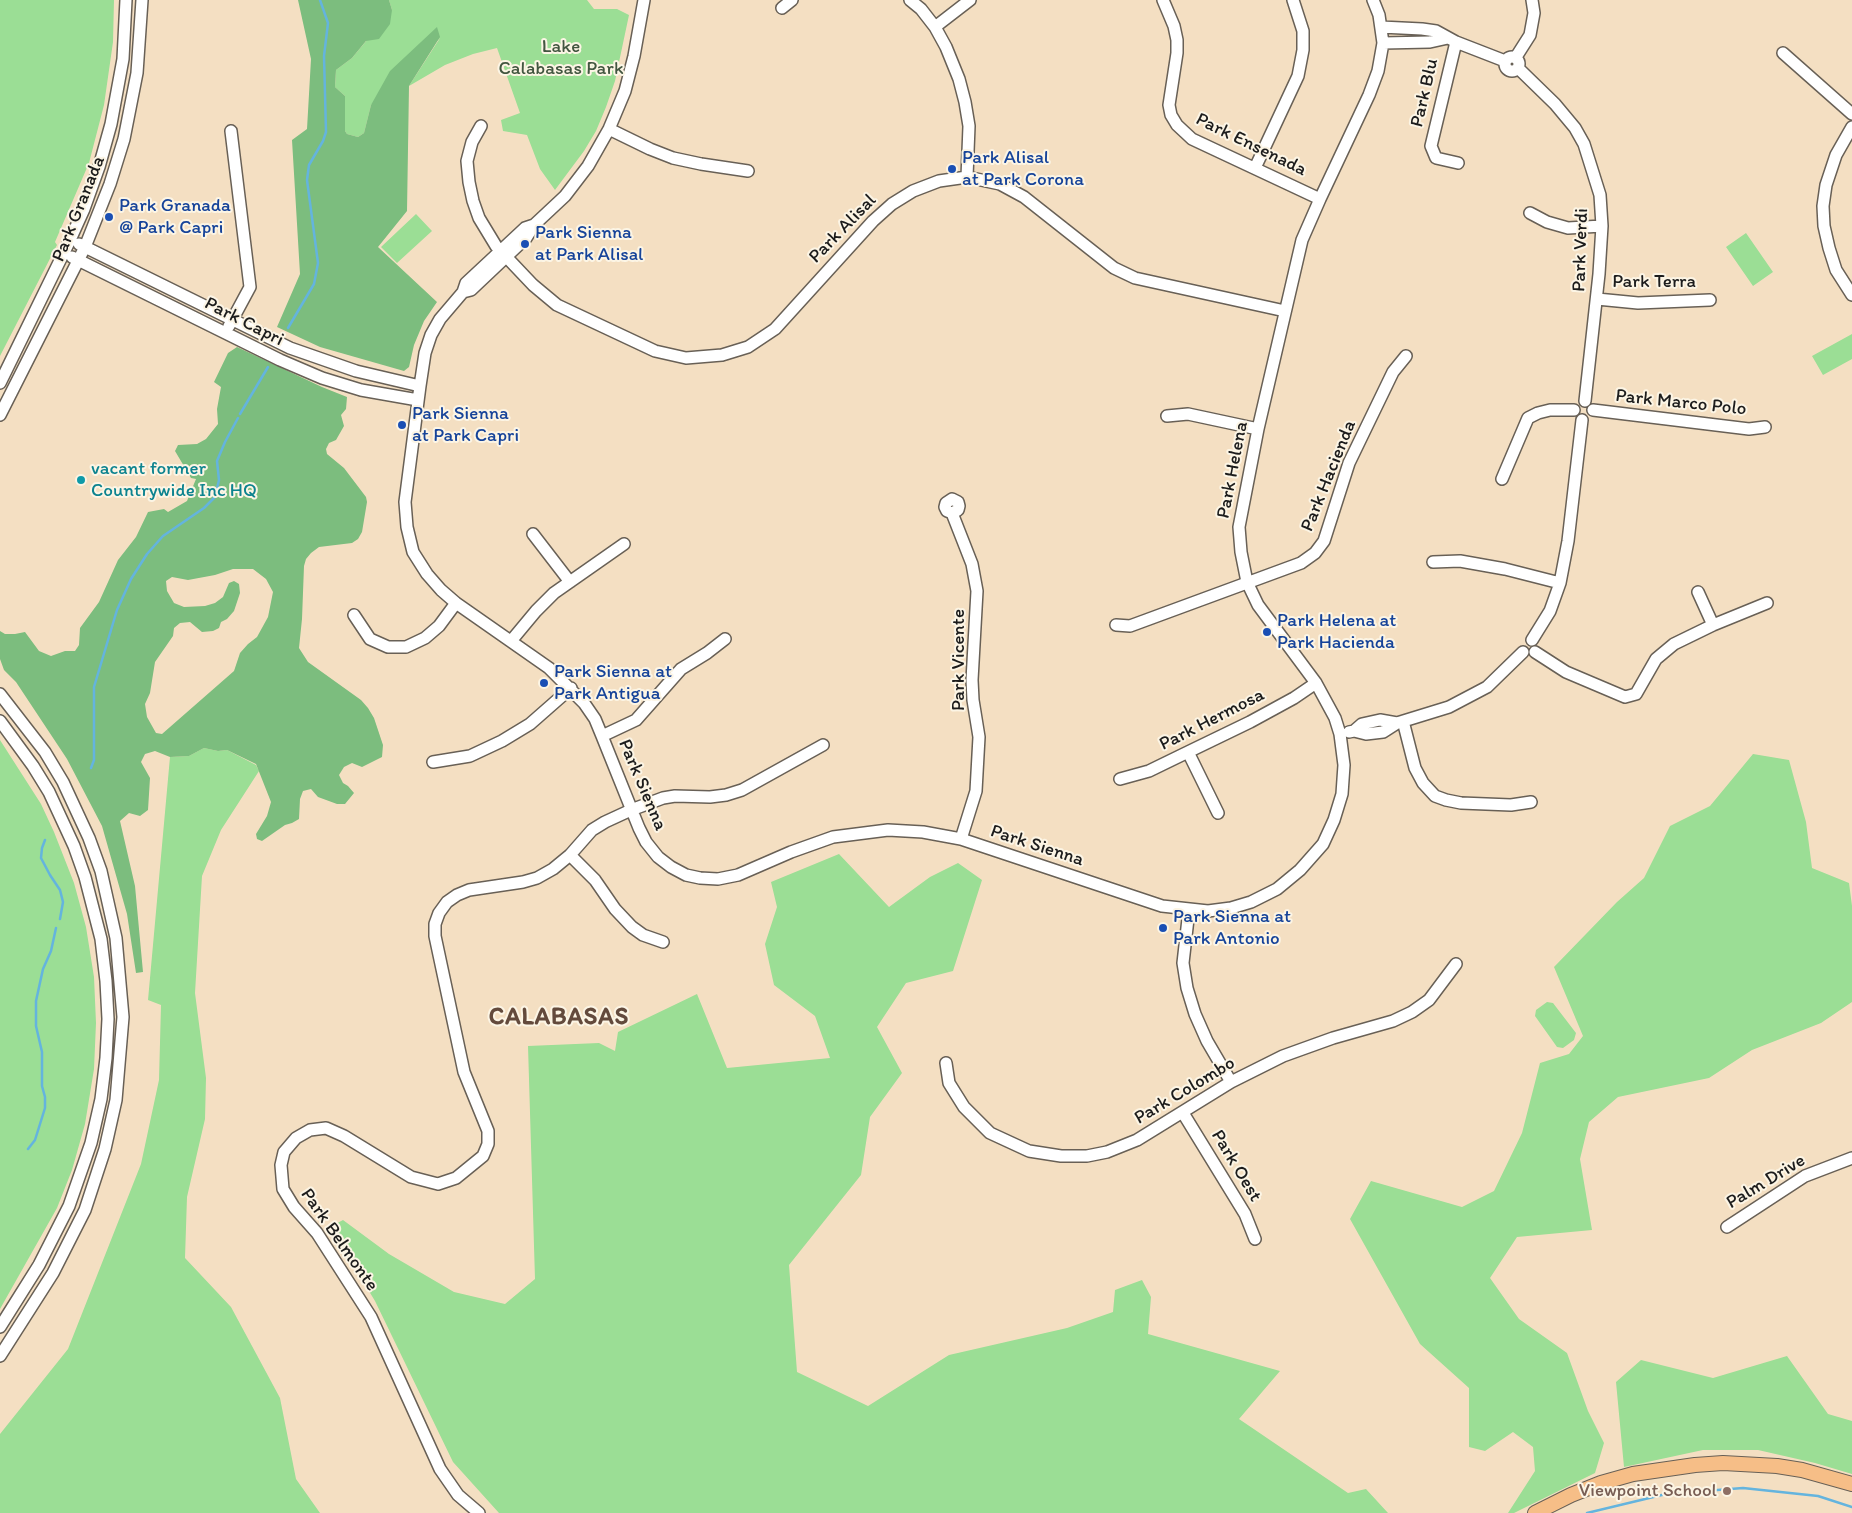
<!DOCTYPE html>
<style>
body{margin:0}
canvas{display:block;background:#f4dfc2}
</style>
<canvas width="1852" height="1513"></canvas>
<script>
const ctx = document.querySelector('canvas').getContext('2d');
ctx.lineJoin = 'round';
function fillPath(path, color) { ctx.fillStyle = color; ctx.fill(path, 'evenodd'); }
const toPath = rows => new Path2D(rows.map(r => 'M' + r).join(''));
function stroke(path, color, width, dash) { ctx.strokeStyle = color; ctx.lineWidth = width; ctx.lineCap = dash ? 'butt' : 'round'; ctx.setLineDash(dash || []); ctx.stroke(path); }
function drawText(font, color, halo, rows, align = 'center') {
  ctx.font = font + ' Itim,sans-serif'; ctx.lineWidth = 4; ctx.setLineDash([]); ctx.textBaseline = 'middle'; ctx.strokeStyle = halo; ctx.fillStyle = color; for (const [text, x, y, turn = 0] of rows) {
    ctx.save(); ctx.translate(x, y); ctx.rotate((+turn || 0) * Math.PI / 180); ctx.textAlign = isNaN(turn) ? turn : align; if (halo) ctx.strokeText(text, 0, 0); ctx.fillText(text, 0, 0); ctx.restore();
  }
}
const green = toPath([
 [0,0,114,0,113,42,104,105,89,163,55,242,57,245,0,356],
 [389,0,587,0,594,9,617,9,629,15,615,81,606,107,596,131,584,151,555,190,540,169,527,135,503,131,501,120,520,113,497,48,473,54,445,65,409,86,440,38,371,105,364,133,358,137,347,134,345,131,345,96,335,87,336,70,352,58,392,10],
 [416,214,432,231,397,263,381,247],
 [1746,233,1773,272,1753,286,1726,247],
 [1852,334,1852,359,1823,375,1812,356],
 [0,740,41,804,54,832,74,883,86,927,94,977,96,1023,94,1069,85,1124,72,1170,57,1208,0,1309],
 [204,748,218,751,227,750,256,765,259,771,221,830,202,876,195,993,206,1078,205,1119,187,1197,185,1258,231,1307,280,1398,296,1479,320,1513,0,1513,0,1434,68,1349,141,1164,159,1080,161,1005,148,1000,170,757,189,756],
 [1753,754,1789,760,1806,822,1812,868,1849,883,1852,906,1852,1002,1821,1023,1752,1050,1709,1078,1618,1097,1589,1122,1580,1159,1592,1230,1517,1237,1490,1278,1519,1319,1567,1353,1588,1411,1604,1443,1595,1473,1514,1513,1508,1513,1535,1471,1533,1447,1513,1432,1485,1451,1469,1447,1469,1388,1420,1344,1350,1219,1371,1181,1462,1207,1494,1191,1522,1133,1540,1063,1569,1054,1583,1036,1554,967,1617,902,1644,878,1670,826,1710,806],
 [839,854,889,907,930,877,958,863,982,880,953,971,906,983,877,1027,902,1073,870,1117,861,1175,789,1265,797,1372,868,1406,949,1355,1067,1328,1113,1312,1115,1290,1142,1280,1151,1297,1148,1334,1280,1371,1239,1419,1348,1493,1366,1489,1388,1513,499,1513,453,1462,375,1301,330,1227,343,1220,389,1254,454,1292,505,1304,535,1279,528,1046,599,1043,615,1051,618,1032,697,994,727,1068,830,1058,815,1016,774,985,765,944,777,907,771,882],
 [1547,1002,1553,1003,1576,1033,1574,1040,1563,1048,1557,1047,1535,1016,1536,1010],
 [1787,1356,1828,1414,1852,1421,1852,1474,1815,1463,1758,1450,1703,1450,1624,1467,1616,1382,1641,1360,1713,1378]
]);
const forest = toPath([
 [298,0,389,0,392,10,390,24,379,39,366,41,352,58,336,70,335,87,345,96,345,131,347,134,358,137,364,133,371,105,390,71,437,27,440,37,409,86,407,211,378,247,437,302,424,321,414,345,409,367,404,371,320,347,277,327,300,274,292,140,307,129,311,59],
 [237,347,322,387,347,397,346,409,341,415,344,426,336,440,329,443,326,449,327,454,344,468,366,497,367,502,362,532,358,539,352,543,319,547,311,553,306,559,304,566,302,619,299,648,308,662,361,700,368,708,374,718,383,745,382,757,362,767,352,763,344,767,339,775,343,783,348,786,354,793,345,804,337,804,318,797,311,789,303,791,300,799,299,819,292,823,285,825,262,841,257,839,256,834,267,816,271,802,256,764,227,750,218,751,204,748,189,756,170,757,155,751,145,754,141,762,150,778,148,810,140,816,129,813,120,821,135,886,143,972,136,973,127,914,102,826,67,759,16,682,4,670,0,659,0,631,5,634,15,634,25,632,39,651,51,656,65,651,75,651,79,645,80,628,99,602,118,560,136,537,148,512,164,509,168,512,187,501,196,479,191,478,175,451,178,445,197,444,206,439,218,424,217,409,221,387,214,382,228,353],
 [233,569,253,569,266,579,273,592,268,617,257,637,248,644,240,653,234,671,162,734,156,733,147,717,145,704,150,693,155,662,173,636,174,628,180,623,190,622,202,632,213,631,219,628,221,622,227,619,234,611,240,593,239,584,234,581,229,583,223,597,215,603,205,606,184,607,174,603,167,591,166,581,172,577,188,580,215,575]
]);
const stream = toPath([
 [288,328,314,284,318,263,307,180,309,165,323,141,326,132,324,56,328,23,320,0],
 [240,414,268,367],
 [91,768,94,760,94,687,117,610,131,579,147,554,163,536,204,508,215,497,219,480,217,461,225,442,238,418],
 [45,840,42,848,41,858,50,875,60,890,63,902,60,919],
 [28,1149,35,1140,45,1108,45,1097,42,1086,42,1052,36,1026,36,1001,43,969,51,951,56,928],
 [1587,1513,1666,1494,1743,1488,1818,1496,1852,1507]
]);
const minor = toPath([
 [910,0,921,9,935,27,946,47,959,79,965,102,969,126,967,177],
 [1163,0,1174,26,1177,40,1177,53,1169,105,1171,115,1177,125,1192,139,1320,199],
 [782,8,792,0],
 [935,27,970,0],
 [1381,27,1422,29,1436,31,1456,42,1505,61],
 [1456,42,1431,146,1436,158,1458,163],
 [1383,43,1430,42,1448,38],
 [1783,53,1852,114],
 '1505 64a7 7 0 1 1 14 0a7 7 0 1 1-14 0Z',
 [1516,57,1530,35,1534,13,1532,0],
 [1518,68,1555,104,1575,128,1584,144,1600,195,1602,226,1599,274,1585,401],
 [481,126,472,142,467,161,469,182,473,201,479,218,496,246,533,285,557,305,655,351,686,358,722,355,748,347,775,329,873,221,892,204,913,191,939,181,967,177,1000,184,1024,197,1114,268,1135,278,1285,311],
 [1852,127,1836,155,1826,185,1823,206,1824,226,1829,248,1836,270,1852,295],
 [609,129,650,149,673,158,701,164,748,171],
 [1255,168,1298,76,1303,50,1303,31,1293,0],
 [1530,213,1547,222,1568,228,1602,226],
 [534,225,525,228,466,283,463,292,440,319,431,335,425,353,420,386,405,502,407,527,413,552,427,574,441,590,456,603,549,668,584,703,595,719,602,736,639,828,646,842,658,857,671,867,686,875,700,878,718,879,738,875,791,852,833,837,888,830,923,832,961,839,1162,906,1208,911,1231,908,1251,902,1277,889,1300,870,1323,844,1334,820,1342,794,1344,765,1340,734,1335,718,1316,683,1258,605,1247,582,1241,552,1239,527,1258,429,1302,240,1320,199,1369,95,1378,71,1383,43,1379,15,1373,0],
 [79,244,290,348,356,371,420,386],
 [72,257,280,360,322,378,361,390,418,400],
 [463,292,471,290,526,238,534,225,565,196,588,166,609,129,625,91,634,56,644,0],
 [1597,299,1638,303,1710,300],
 [229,326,250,287,231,131],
 [0,383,70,240,84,209,99,167,111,124,123,59,126,0],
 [1593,410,1749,429,1765,427],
 [0,415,85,247,110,184,124,139,137,73,142,0],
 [1167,416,1188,414,1258,429],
 [1502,479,1528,418,1538,413,1550,410,1574,410],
 [952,513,958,510,959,506,958,502,952,499,946,503,945,507,947,511,952,513,972,564,977,591,972,680,973,700,979,737,976,791,961,839],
 [533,534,570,582],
 [1433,562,1460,561,1505,569,1560,583],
 [1698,592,1713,625],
 [354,615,370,639,388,647,406,647,425,638,439,626,456,603],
 [1116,625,1130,626,1301,563,1315,553,1324,541,1349,463,1393,372,1406,356],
 [1532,640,1550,611,1560,583,1568,541,1582,420],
 [511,641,536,611,554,593,624,544],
 [1535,652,1566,672,1625,697,1636,694,1656,659,1674,644,1713,625,1767,603],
 [0,694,45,752,63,782,89,838,101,871,116,938,123,1017,116,1100,105,1149,85,1210,53,1273,0,1356],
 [0,721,33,766,49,792,74,846,85,877,101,939,106,981,108,1019,106,1058,101,1099,91,1143,69,1206,39,1265,0,1327],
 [1403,721,1415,768,1423,783,1435,796,1446,800,1461,803,1511,805,1531,802],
 [1354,731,1366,734,1383,732,1397,723,1449,707,1487,687,1523,652],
 [1349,732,1354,731,1362,724,1380,720,1397,723],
 [602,736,636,720,681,669,707,653,725,639],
 [1188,752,1218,813],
 [433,762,470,756,502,741,530,724,571,688],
 [1120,779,1149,771,1188,752,1250,722,1294,698,1316,683],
 [570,855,595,880,615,909,632,927,643,935,663,942],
 [1189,910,1183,963,1187,988,1195,1014,1207,1041,1231,1082],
 [946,1063,949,1083,964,1107,990,1133,1029,1151,1061,1156,1087,1156,1107,1152,1137,1140,1231,1082,1283,1056,1333,1038,1393,1021,1412,1012,1429,1000,1456,964],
 [1183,1113,1245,1214,1255,1239],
 [1727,1227,1805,1176,1852,1158],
 [479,1513,458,1495,440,1469,371,1317,317,1233,294,1207,283,1189,281,1165,284,1152,296,1138,310,1130,326,1128,344,1136,411,1177,438,1184,456,1178,483,1156,488,1144,488,1131,464,1072,435,936,435,924,439,913,447,902,457,895,469,890,523,882,537,878,553,869,570,855,592,830,605,822,631,810,663,798,675,796,710,797,726,795,742,790,823,745]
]);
const major = toPath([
 [1535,1513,1571,1495,1601,1483,1633,1474,1695,1465,1723,1463,1777,1466,1802,1470,1852,1484]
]);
const markers = [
 [952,169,5,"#1a4fb4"],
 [109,217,5,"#1a4fb4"],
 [525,244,5,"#1a4fb4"],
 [402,425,5,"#1a4fb4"],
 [81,480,5,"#0f9aa8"],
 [1267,632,5,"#1a4fb4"],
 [544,683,5,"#1a4fb4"],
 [1163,928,5,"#1a4fb4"],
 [1727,1491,5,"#8d6e63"]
];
const parkNames = [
 ["Lake",561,47],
 ["Calabasas Park",561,69]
];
const streetNames = [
 ["Park Blu",1425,93,-77],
 ["Park Ensenada",1251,145,26],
 ["Park Granada",79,209,-68],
 ["Park Alisal",843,229,-46],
 ["Park Verdi",1581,250,-88],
 ["Park Terra",1654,282],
 ["Park Capri",244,322,27],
 ["Park Marco Polo",1681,403,6],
 ["Park Helena",1233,470,-79],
 ["Park Hacienda",1329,476,-68],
 ["Park Vicente",959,660,-90],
 ["Park Hermosa",1212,720,-27],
 ["Park Sienna",642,785,67],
 ["Park Sienna",1037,846,18],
 ["Park Colombo",1185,1091,-31],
 ["Park Oest",1236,1166,59],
 ["Palm Drive",1766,1182,-31],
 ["Park Belmonte",339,1240,55]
];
const transitNames = [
 ["Park Alisal",962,158],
 ["at Park Corona",962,180],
 ["Park Granada",119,206],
 ["@ Park Capri",119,228],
 ["Park Sienna",535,233],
 ["at Park Alisal",535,255],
 ["Park Sienna",412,414],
 ["at Park Capri",412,436],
 ["Park Helena at",1277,621],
 ["Park Hacienda",1277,643],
 ["Park Sienna at",554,672],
 ["Park Antigua",554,694],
 ["Park Sienna at",1173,917],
 ["Park Antonio",1173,939]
];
const cultureNames = [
 ["vacant former",91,469],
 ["Countrywide Inc HQ",91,491]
];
const educationNames = [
 ["Viewpoint School",1717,1491]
];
const districtNames = [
 ["CALABASAS",559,1018]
];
fillPath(green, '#9bde95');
fillPath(forest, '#7cbd7e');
stroke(stream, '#64b4de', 2.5);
stroke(minor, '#686056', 14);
stroke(major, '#686056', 16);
stroke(minor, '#fff', 11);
stroke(major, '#f6be87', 14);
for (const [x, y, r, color] of markers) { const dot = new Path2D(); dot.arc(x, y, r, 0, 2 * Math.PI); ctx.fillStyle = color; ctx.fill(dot); stroke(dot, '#fcf5e5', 2); }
drawText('19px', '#425640', '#fcf5e5', parkNames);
drawText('19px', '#1c1c1c', '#fcf5e5', streetNames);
drawText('19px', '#164399', '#fcf5e5', transitNames, 'left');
drawText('19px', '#0d838f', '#fcf5e5', cultureNames, 'left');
drawText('19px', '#785e54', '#fcf5e5', educationNames, 'right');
ctx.letterSpacing = '1px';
drawText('bold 24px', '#634a3c', '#fcf5e5', districtNames);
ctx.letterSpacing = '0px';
</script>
